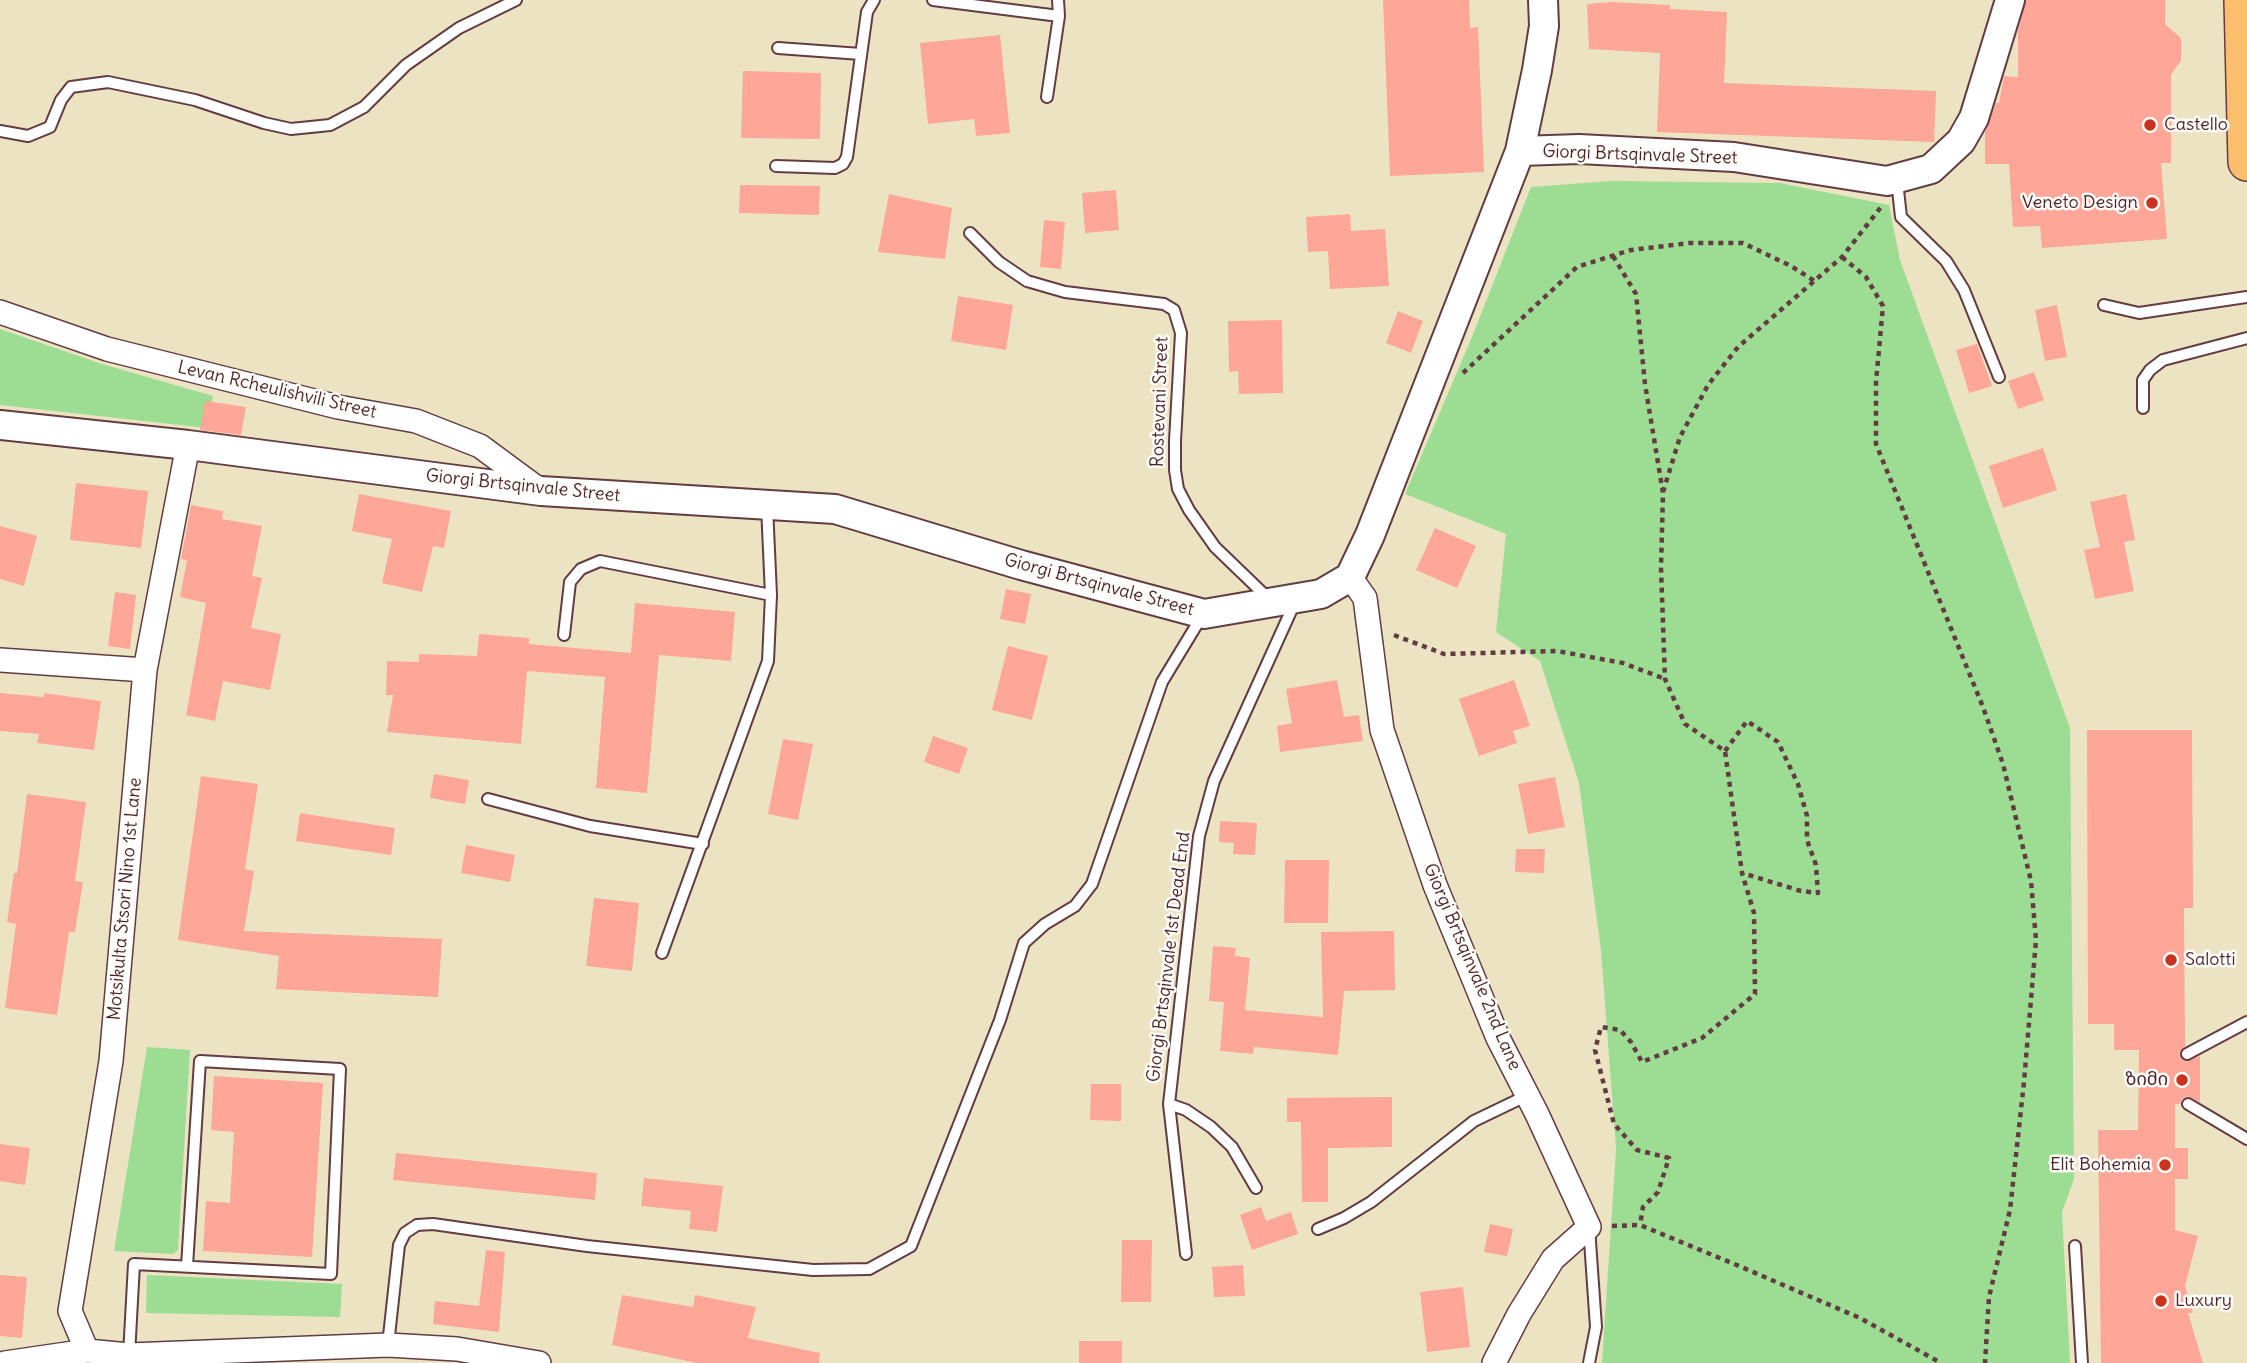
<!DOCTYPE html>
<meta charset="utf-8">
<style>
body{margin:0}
canvas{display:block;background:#ece3c3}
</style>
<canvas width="2247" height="1363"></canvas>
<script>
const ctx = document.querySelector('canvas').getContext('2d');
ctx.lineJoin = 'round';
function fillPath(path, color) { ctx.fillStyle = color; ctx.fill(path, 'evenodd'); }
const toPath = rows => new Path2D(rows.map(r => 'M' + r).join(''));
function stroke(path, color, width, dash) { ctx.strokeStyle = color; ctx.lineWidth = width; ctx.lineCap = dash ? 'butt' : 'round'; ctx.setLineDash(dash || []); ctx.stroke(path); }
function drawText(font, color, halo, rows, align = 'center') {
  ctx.font = font + ' Delius,"Noto Sans Georgian",sans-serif'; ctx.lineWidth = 5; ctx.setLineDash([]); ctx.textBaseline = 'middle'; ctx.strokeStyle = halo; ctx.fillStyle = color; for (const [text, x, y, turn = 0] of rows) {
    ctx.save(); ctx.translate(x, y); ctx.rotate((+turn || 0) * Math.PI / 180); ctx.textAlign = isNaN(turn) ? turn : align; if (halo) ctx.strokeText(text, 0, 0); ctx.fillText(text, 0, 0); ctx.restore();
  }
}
const green = toPath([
 [1611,181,1780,183,1889,205,1900,260,2070,728,2074,1179,2062,1212,2070,1363,1602,1363,1616,1149,1601,951,1579,783,1540,661,1496,632,1506,534,1405,494,1472,337,1531,187],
 [0,329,102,364,213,396,207,428,0,405],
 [147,1047,190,1050,178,1250,173,1254,114,1251],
 [147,1275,342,1284,340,1317,146,1313]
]);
const building = toPath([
 [1383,0,1469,0,1470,28,1478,27,1484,172,1390,176],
 [2026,0,2165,0,2165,24,2181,38,2181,61,2171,74,2171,163,2161,163,2167,239,2042,248,2040,226,2013,227,2009,164,1985,164,1985,132,1996,103,1999,103,2004,76,2018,77,2018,31],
 [1612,2,1670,5,1670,9,1727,12,1724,83,1936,91,1934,142,1657,132,1660,53,1589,49,1587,4],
 [1000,35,1010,133,976,136,974,119,928,124,920,43],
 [743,71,821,73,820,139,741,138],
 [740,185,820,186,819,215,739,213],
 [1116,190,1119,230,1085,233,1082,193],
 [889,194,952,208,945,259,878,252],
 [1350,214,1351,231,1385,229,1389,286,1330,289,1328,251,1308,252,1306,217],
 [1044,220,1065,222,1061,269,1040,267],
 [958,296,1013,305,1006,350,951,341],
 [2057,305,2067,357,2045,361,2035,310],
 [1398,311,1423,321,1411,353,1386,343],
 [1282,320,1283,393,1239,394,1238,371,1229,372,1228,321],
 [1977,344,1992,386,1969,393,1956,350],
 [2034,372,2044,400,2018,409,2008,381],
 [205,401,246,407,241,435,200,430],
 [2043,448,2057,490,2003,508,1989,466],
 [76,483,148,491,141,548,70,540],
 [359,494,451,511,444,548,433,546,422,592,382,583,392,539,352,531],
 [2126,494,2135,540,2124,542,2134,591,2095,599,2084,550,2100,547,2090,502],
 [191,505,223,511,222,519,262,526,252,576,262,578,251,628,281,634,270,690,223,681,215,721,186,715,206,603,180,597,187,560,181,559],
 [0,526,37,536,24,586,0,579],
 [1435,528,1476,546,1457,588,1416,570],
 [1006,589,1031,594,1025,624,1000,619],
 [115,592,136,595,130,649,108,646],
 [635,603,735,612,731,661,659,655,647,793,596,788,605,677,527,671,521,744,387,732,393,695,386,695,387,661,419,662,419,654,477,656,479,634,529,638,529,644,631,653],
 [1008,646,1048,656,1032,720,992,710],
 [1337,680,1344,717,1359,715,1363,741,1280,752,1277,726,1292,723,1286,689],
 [1514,680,1530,726,1513,731,1517,743,1479,756,1459,699],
 [0,693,44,697,44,693,101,701,94,750,37,743,39,734,0,731],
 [2087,730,2192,730,2193,908,2184,908,2185,1046,2179,1054,2186,1062,2200,1056,2200,1102,2187,1096,2182,1099,2180,1104,2175,1104,2175,1148,2188,1148,2188,1179,2175,1179,2175,1230,2198,1236,2185,1286,2193,1313,2188,1313,2203,1363,2101,1363,2098,1130,2138,1130,2139,1050,2114,1050,2114,1024,2088,1024],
 [933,736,968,748,959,774,924,762],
 [783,739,813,744,798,820,768,814],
 [434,774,469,780,465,804,430,798],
 [201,776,258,784,245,869,254,871,244,931,442,939,438,997,276,989,279,956,178,940],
 [1555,777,1565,827,1528,834,1518,784],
 [27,794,86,802,75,881,83,882,75,932,69,932,57,1015,5,1008,16,924,7,922,14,873,17,873],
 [300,813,395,828,391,855,296,841],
 [1220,821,1257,823,1255,855,1233,854,1234,843,1219,842],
 [466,845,515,855,510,882,461,873],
 [1516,849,1545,849,1544,873,1515,872],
 [1285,860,1329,860,1328,923,1284,923],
 [594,898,639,903,632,971,586,966],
 [1394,931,1395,990,1344,991,1338,1055,1254,1047,1253,1054,1220,1051,1224,1002,1209,1001,1213,946,1236,948,1235,956,1250,958,1245,1010,1323,1017,1321,932],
 [214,1076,323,1083,312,1257,203,1251,206,1201,230,1203,234,1132,211,1130],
 [1091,1084,1121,1084,1121,1121,1090,1120],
 [1392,1097,1392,1147,1328,1148,1328,1202,1302,1202,1301,1122,1287,1122,1287,1098],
 [0,1144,30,1148,25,1185,0,1181],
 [396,1153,597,1173,595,1200,393,1180],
 [644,1178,723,1186,717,1232,689,1229,691,1211,641,1206],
 [1261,1207,1266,1221,1291,1212,1298,1234,1252,1250,1240,1215],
 [1490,1224,1513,1229,1507,1256,1484,1252],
 [1122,1240,1152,1240,1151,1302,1121,1302],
 [486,1250,505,1252,499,1332,433,1324,435,1301,479,1306],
 [1243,1265,1245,1296,1214,1297,1212,1267],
 [0,1275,27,1277,22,1338,0,1336],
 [1463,1287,1470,1347,1427,1352,1420,1292],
 [622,1295,693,1307,695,1295,756,1307,748,1338,820,1353,819,1363,697,1363,612,1345],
 [1079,1341,1122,1341,1122,1363,1079,1363]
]);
const path = toPath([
 [1613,256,1636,294,1645,384,1663,493,1661,568,1665,679,1685,724,1725,751,1742,873,1754,913,1755,994,1702,1038,1642,1062,1631,1042,1620,1030,1601,1027,1595,1050,1614,1124,1637,1150,1669,1158,1658,1192,1643,1207,1640,1225],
 [1842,257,1866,277,1883,306,1876,382,1876,444,1983,707,2003,764,2031,881,2036,940,2024,1082,2010,1210,1989,1297,1985,1363],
 [1463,373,1577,267,1631,250,1690,243,1743,243,1791,266,1816,282],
 [1663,492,1680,437,1708,385,1738,347,1842,257,1881,207],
 [1394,635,1444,654,1557,651,1623,663,1665,679],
 [1725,751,1747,721,1778,742,1798,784,1807,816,1807,840,1816,865,1818,893,1801,891,1742,873],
 [1612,1226,1640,1225,1739,1266,1860,1318,1941,1363]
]);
const service = toPath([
 [933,0,1059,16],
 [778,48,861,54],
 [1047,97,1059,16,1058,0],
 [0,131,28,136,50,127,61,100,71,87,108,82,195,100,264,123,291,129,330,125,364,107,406,65,459,28,516,0],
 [776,166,835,168,843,164,847,157,867,12,874,0],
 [1897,181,1901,217,1946,261,1964,290,1999,377],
 [970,233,999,262,1027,281,1065,292,1164,304,1174,310,1181,333,1175,441,1175,470,1178,489,1189,510,1215,547,1270,600],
 [2104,305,2139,313,2247,297],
 [2143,408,2143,380,2150,370,2163,360,2247,338],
 [564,635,570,582,581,569,600,561,771,595],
 [488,799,590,826,703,844],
 [662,953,768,661,771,595,767,506],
 [2187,1054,2247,1022],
 [1169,1104,1186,1110,1211,1127,1232,1147,1256,1188],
 [2188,1104,2247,1139],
 [1318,1229,1344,1218,1371,1202,1474,1121,1528,1095],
 [2075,1246,2082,1363],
 [1186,1254,1169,1104,1199,836,1214,781,1296,600],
 [388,1345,399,1245,405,1233,417,1225,433,1224,587,1246,813,1270,869,1269,911,1246,1000,1020,1024,943,1045,924,1075,906,1092,884,1162,682,1202,616],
 [129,1355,134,1264,331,1274,340,1069,200,1061,187,1266],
 [1589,1363,1596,1327,1589,1227]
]);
const minor = toPath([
 [0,312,107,349,338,407,416,421,480,446,541,491],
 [1350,577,1365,598,1382,730,1435,885,1498,1038,1537,1114,1589,1227,1553,1259,1519,1314,1494,1363],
 [0,660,145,670],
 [87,1351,70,1311,111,1061,145,670,188,445],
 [5,1363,87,1351,129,1355,388,1345,457,1349,539,1363]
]);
const tertiary = toPath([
 [1520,151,1537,70,1544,26,1543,0],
 [0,425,188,445,541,491,835,509,1021,565,1204,614,1321,594,1350,577,1370,535,1520,151,1579,149,1734,157,1887,181,1931,169,1961,141,1974,118,2010,0]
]);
const trunk = toPath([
 [2243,0,2247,162]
]);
const markers = [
 [2150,125,7,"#c8321e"],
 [2152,203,7,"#c8321e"],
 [2171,960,7,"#c8321e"],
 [2182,1080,7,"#c8321e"],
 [2165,1165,7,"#c8321e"],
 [2161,1301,7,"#c8321e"]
];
const poiNames = [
 ["Castello",2164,125],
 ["Veneto Design",2138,203,"right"],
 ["Salotti",2185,960],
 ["ზიმი",2168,1080,"right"],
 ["Elit Bohemia",2151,1165,"right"],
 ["Luxury",2175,1301]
];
const streetNames = [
 ["Giorgi Brtsqinvale Street",1640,155,2],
 ["Levan Rcheulishvili Street",277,390,13],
 ["Rostevani Street",1160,402,-88],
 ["Giorgi Brtsqinvale Street",523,486,6],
 ["Giorgi Brtsqinvale Street",1099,585,15],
 ["Motsikulta Stsori Nino 1st Lane",125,899,-85],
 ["Giorgi Brtsqinvale 1st Dead End",1169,957,-83],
 ["Giorgi Brtsqinvale 2nd Lane",1472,967,67]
];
fillPath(green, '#9cdd93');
fillPath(building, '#fea697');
stroke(service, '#623c42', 14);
stroke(minor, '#623c42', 26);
stroke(tertiary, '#623c42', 32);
stroke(trunk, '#623c42', 40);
stroke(path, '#623c42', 4.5, [5, 5]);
stroke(service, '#fff', 10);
stroke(minor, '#fff', 23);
stroke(tertiary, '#fff', 28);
stroke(trunk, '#fabe6d', 37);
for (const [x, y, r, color] of markers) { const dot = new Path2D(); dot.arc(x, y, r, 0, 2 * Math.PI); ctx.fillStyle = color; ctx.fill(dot); stroke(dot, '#fdfcf7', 2.5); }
drawText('18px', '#4a1f2b', '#fdfcf7', poiNames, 'left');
drawText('18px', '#4a1f2b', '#fdfcf7', streetNames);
</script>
